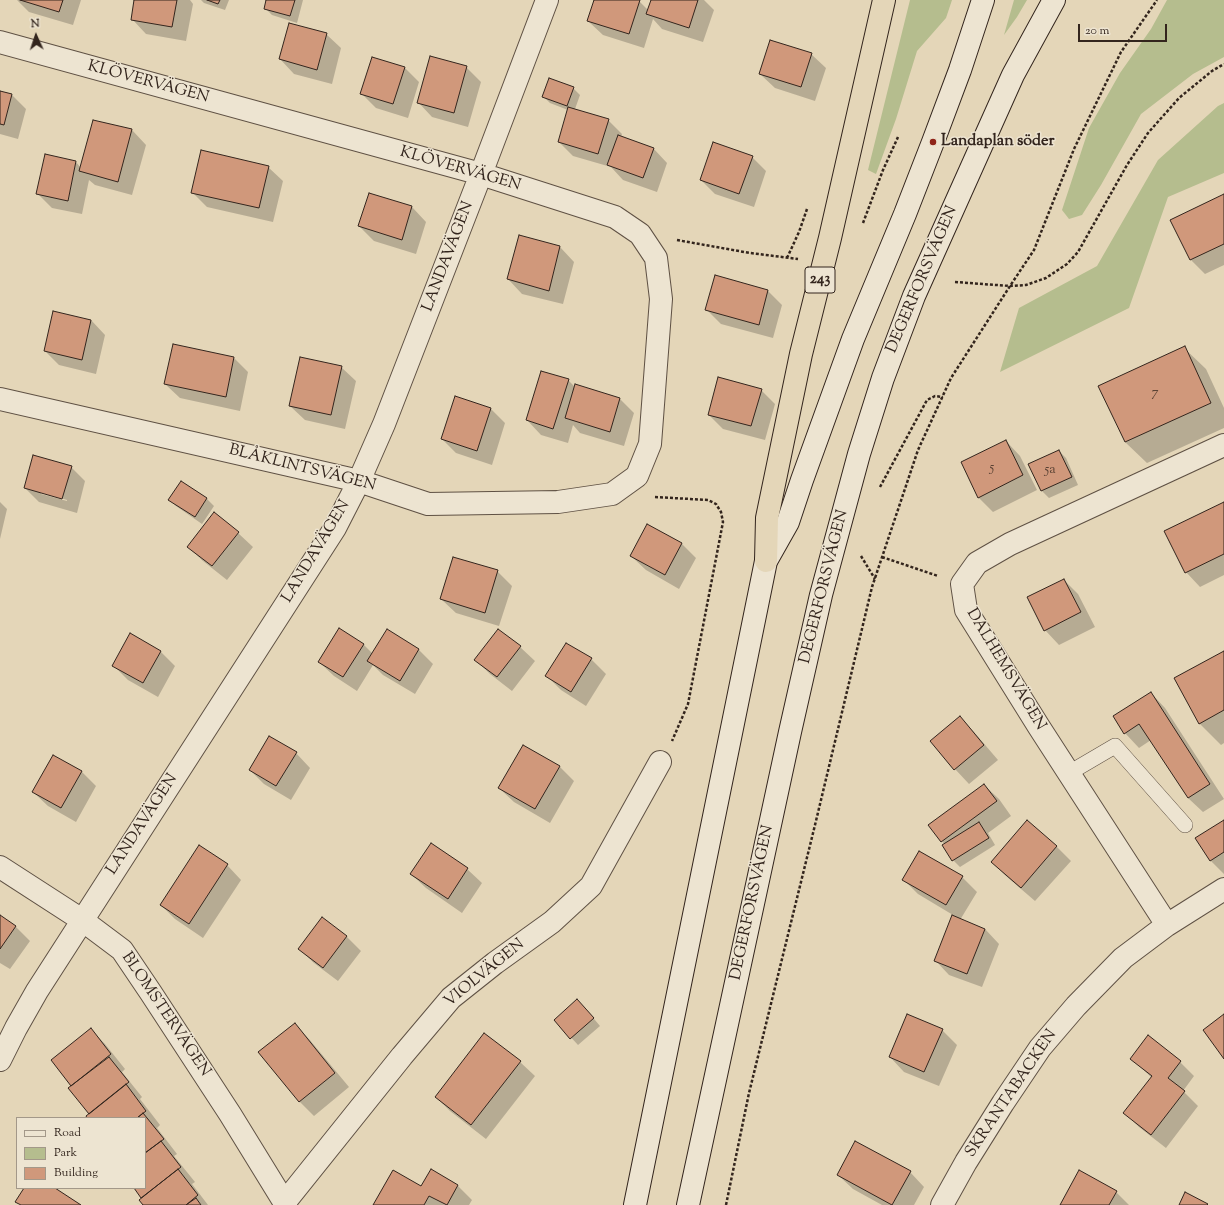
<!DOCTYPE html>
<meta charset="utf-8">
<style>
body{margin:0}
#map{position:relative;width:1224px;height:1205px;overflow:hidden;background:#e4d6b8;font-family:"Sorts Mill Goudy",serif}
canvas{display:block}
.legend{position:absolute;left:16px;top:1117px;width:130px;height:72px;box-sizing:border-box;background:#ede4d1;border:1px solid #a39889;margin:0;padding:5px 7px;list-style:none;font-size:12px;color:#33251d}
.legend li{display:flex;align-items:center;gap:8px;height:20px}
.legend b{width:20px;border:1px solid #a39889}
.north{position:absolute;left:16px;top:16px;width:40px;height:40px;-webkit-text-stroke:3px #ede4d1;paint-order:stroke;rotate:357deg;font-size:11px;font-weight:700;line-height:16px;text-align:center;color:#33251d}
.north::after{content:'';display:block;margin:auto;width:14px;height:18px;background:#33251d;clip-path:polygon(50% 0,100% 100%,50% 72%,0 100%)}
.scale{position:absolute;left:1078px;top:24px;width:89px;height:18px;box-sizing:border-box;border:2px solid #33251d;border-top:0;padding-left:5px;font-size:12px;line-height:14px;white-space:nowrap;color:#33251d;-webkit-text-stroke:3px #ede4d1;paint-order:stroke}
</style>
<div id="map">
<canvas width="1224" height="1205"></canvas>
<ul class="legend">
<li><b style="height:5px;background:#ede4d1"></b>Road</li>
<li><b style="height:11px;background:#b5bd8e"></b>Park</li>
<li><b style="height:11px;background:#d0987b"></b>Building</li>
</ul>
<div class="north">N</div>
<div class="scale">20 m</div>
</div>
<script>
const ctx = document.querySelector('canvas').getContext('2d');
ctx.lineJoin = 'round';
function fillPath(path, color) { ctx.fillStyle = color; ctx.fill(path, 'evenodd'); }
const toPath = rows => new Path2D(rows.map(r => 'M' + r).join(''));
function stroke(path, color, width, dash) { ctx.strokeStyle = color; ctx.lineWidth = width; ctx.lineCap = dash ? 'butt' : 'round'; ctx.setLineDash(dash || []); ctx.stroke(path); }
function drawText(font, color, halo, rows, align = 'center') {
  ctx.font = font + ' "Sorts Mill Goudy",serif'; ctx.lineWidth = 3; ctx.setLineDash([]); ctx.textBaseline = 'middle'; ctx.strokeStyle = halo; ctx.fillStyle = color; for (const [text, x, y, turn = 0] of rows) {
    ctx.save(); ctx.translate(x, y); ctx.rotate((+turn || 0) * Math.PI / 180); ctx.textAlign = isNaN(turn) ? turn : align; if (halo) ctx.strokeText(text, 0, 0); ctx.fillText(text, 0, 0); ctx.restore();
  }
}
const green = toPath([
 [910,0,952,0,946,18,917,51,896,119,876,174,868,170],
 [1014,0,1027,0,1017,17,1004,35],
 [1167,0,1224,0,1224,57,1193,74,1141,114,1101,185,1082,215,1069,219,1062,210,1089,128,1120,73,1151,29],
 [1224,103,1224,173,1168,197,1129,308,1000,372,1019,308,1097,266,1158,160,1218,106]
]);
const shadow = toPath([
 [17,0,81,0,73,25,29,12],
 [135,0,190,0,193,4,186,41,146,34,132,19],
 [201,0,229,0,225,10,204,3],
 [267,0,303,0,297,23,272,15,265,8],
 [595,0,635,0,639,1,648,10,652,0,704,0,714,10,703,42,662,29,653,19,644,48,603,35,588,21],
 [326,34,341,48,332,84,294,74,280,59],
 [811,54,826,68,815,101,775,88,760,74],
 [466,67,481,82,468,127,432,117,418,102],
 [405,68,419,82,408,118,376,108,362,94],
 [573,88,580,95,575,109,608,120,622,134,621,137,653,148,667,163,657,192,623,180,611,167,573,156,559,142,568,110,550,103,543,96],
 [0,92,12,95,26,109,18,139,0,134],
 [132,130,146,145,132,195,95,185,89,180,82,214,52,208,37,193,76,162,81,168],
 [752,157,766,171,754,207,715,194,701,180],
 [268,167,283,181,273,222,207,207,192,192],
 [1224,195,1224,265,1205,274,1191,260,1171,220],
 [412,207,426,222,416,254,374,241,359,226],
 [519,237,560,247,574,262,563,304,522,294,508,279],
 [768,291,782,305,773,338,721,324,706,309],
 [91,320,105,335,96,374,59,365,45,351],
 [1184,348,1206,369,1224,408,1224,428,1147,463,1125,442,1100,386],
 [234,358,248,372,240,411,180,398,165,384],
 [341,367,356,381,345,429,305,420,290,406],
 [568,380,575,387,620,399,634,413,624,446,580,433,573,425,568,443,541,435,527,420],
 [761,390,775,404,765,440,723,429,709,415],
 [455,397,491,409,505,423,492,465,456,453,442,439],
 [1006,441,1020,456,1037,490,993,512,978,497],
 [1059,451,1066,458,1078,485,1049,498,1042,491,1029,464],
 [71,467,85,481,77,513,39,502,25,488],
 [41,492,67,500,67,501,41,494],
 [181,482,207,499,214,506,202,524,176,506,169,499],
 [0,502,7,509,0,539],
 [1224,503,1224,575,1200,587,1186,572],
 [648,525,682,544,696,558,679,589,646,570,631,556],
 [238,533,253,547,227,580,203,561,188,547],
 [497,571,512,586,499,626,456,613,441,599],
 [1064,580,1078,594,1095,627,1059,645,1045,630],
 [387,630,419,650,433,664,415,694,383,675,373,665,357,691,334,676,319,662,363,644,373,654],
 [131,634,161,652,175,666,158,697,128,680,114,666],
 [520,647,535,661,512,691,490,674,476,660],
 [1224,652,1224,743,1221,745,1199,723],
 [591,659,606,674,586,706,561,690,547,676],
 [1151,693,1165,708,1224,799,1203,812,1188,798,1151,740,1139,748,1125,733],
 [960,717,974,732,998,760,969,784,955,769,931,741],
 [524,746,560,767,574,781,550,823,514,802,499,788],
 [296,753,310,768,291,800,264,784,250,770],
 [81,771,96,786,76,822,48,806,33,792],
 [984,785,999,799,1011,816,988,833,995,845,960,867,953,860,944,846,945,845,930,825],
 [1224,821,1224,874,1211,861,1196,839],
 [431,845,467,869,482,883,462,913,426,888,411,874],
 [1056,846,1071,861,1035,901,1006,876,992,862],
 [227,865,241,880,203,938,175,919,161,905],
 [962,877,977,892,960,920,985,929,999,944,982,987,949,975,935,960,953,915,918,894,904,880],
 [0,916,15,926,30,941,10,969,0,963],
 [322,918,347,937,361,951,338,981,314,963,299,949],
 [584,1007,600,1026,578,1045,555,1020],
 [295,1025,309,1039,349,1087,314,1116,299,1101],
 [91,1030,105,1044,125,1069,122,1072,142,1097,140,1099,160,1125,157,1128,177,1154,174,1156,195,1182,192,1184,208,1205,144,1205,143,1198,135,1188,145,1188,145,1118,89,1118,90,1114,72,1086],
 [942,1030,957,1045,939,1086,904,1072,890,1057],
 [484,1034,520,1062,535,1076,486,1139,450,1111,436,1097],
 [1131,1058,1180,1062,1194,1076,1183,1091,1198,1106,1166,1148,1139,1127,1125,1113,1152,1078],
 [431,1170,458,1186,472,1200,469,1205,374,1205,421,1187],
 [910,1172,924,1187,914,1205,882,1205,853,1189,838,1175],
 [1116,1192,1129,1205,1061,1205]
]);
const building = toPath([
 [20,0,63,0,59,12,20,0],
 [134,0,177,0,172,27,131,20,134,0],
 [207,0,220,0,218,4,207,0],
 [266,0,295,0,290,16,264,9,266,0],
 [594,0,640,0,629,34,587,21,594,0],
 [651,0,698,0,689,28,646,14,651,0],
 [289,23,327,33,317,70,279,59,289,23],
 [770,40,812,53,801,87,759,74,770,40],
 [430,56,467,66,454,113,417,103,430,56],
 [372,57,405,67,393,104,360,94,372,57],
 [549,78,574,87,567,106,542,97,549,78],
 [0,91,12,94,4,125,0,124,0,91],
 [568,107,609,119,598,154,558,142,568,107],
 [93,120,132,129,118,182,79,171,93,120],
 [618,135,654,148,643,178,607,165,618,135],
 [713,142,753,156,739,194,700,180,713,142],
 [201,150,269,166,259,208,191,193,201,150],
 [45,154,76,161,68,201,36,194,45,154],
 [369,193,412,206,402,240,358,226,369,193],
 [1224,194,1224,244,1190,260,1170,220,1224,194],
 [519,235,560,246,549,291,507,279,519,235],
 [715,275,768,290,759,325,705,310,715,275],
 [53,311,91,320,82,360,44,351,53,311],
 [173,344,234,357,226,397,164,384,173,344],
 [1185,346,1211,403,1125,442,1098,386,1185,346],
 [300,357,342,366,331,415,289,406,300,357],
 [541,371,569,379,553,429,526,420,541,371],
 [718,377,762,389,751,426,708,415,718,377],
 [575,384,620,398,610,432,565,418,575,384],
 [455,396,491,408,477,451,441,439,455,396],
 [1006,440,1023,475,978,498,961,462,1006,440],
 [1059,450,1072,477,1041,491,1028,464,1059,450],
 [33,455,72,466,62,499,24,488,33,455],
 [181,481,207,498,195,517,168,500,181,481],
 [1224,502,1224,554,1185,573,1164,531,1224,502],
 [214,512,239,532,212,566,187,547,214,512],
 [647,524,682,543,665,575,630,556,647,524],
 [453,557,498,570,485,613,440,599,453,557],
 [1064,579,1081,612,1044,631,1027,597,1064,579],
 [339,628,364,644,343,677,318,662,339,628],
 [387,629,419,649,400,681,367,661,387,629],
 [498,629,521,646,497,677,474,660,498,629],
 [130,633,161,651,143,683,112,666,130,633],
 [566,643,592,658,571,692,545,676,566,643],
 [1224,651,1224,710,1199,724,1174,678,1224,651],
 [1151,692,1210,784,1188,798,1139,724,1124,734,1113,716,1151,692],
 [960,716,984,745,954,770,930,741,960,716],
 [269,736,297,752,276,786,249,770,269,736],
 [523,745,560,766,535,809,498,788,523,745],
 [53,755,82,771,61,808,32,792,53,755],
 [984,784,997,801,941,842,928,825,984,784],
 [1027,820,1057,846,1021,888,991,862,1027,820],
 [1224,820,1224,852,1210,861,1195,838,1224,820],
 [979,822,989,838,952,861,942,845,979,822],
 [431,843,468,868,448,899,410,874,431,843],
 [199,845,228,864,189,924,160,905,199,845],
 [919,851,963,876,946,905,902,880,919,851],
 [0,915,16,926,0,949,0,915],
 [952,915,985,929,967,974,934,961,952,915],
 [322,917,347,936,323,968,298,949,322,917],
 [577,999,594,1018,570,1039,554,1020,577,999],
 [907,1014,943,1029,924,1072,889,1057,907,1014],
 [1224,1014,1224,1059,1203,1030,1224,1014],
 [295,1023,335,1073,299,1102,258,1052,295,1023],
 [91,1028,111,1054,71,1086,51,1060,91,1028],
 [484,1033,521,1061,471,1125,435,1097,484,1033],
 [1148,1035,1181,1061,1168,1078,1185,1091,1151,1135,1123,1113,1152,1076,1130,1059,1148,1035],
 [109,1057,129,1082,89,1114,68,1088,109,1057],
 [126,1084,146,1111,137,1118,87,1118,86,1116,126,1084],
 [143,1113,164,1139,145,1153,145,1118,137,1118,143,1113],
 [161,1141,181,1167,141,1198,134,1188,145,1188,145,1153,161,1141],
 [855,1141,911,1171,892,1205,837,1175,855,1141],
 [178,1169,198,1195,186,1205,143,1205,139,1200,178,1169],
 [431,1169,458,1185,447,1205,429,1196,424,1205,373,1205,393,1170,421,1186,431,1169],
 [1079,1170,1117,1191,1109,1205,1060,1205,1079,1170],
 [24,1188,55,1188,81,1205,21,1205,15,1202,24,1188],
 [1185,1192,1208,1204,1207,1205,1179,1205,1185,1192],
 [196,1198,201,1205,186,1205,196,1198]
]);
const path = toPath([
 [863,223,883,170,898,137],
 [677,240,750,253,798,259],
 [787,258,799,232,807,209],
 [955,282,1010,286,1026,285,1046,278,1067,264,1078,252,1127,165,1148,133,1179,98,1212,71,1224,64],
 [880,487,927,400,935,396,943,397],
 [655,497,708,500,716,504,721,512,723,522,688,704,672,741],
 [861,556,875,579],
 [882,557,938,576],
 [726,1205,749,1093,815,825,872,587,918,450,951,378,1010,286,1034,250,1074,149,1121,52,1157,0]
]);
const lane = toPath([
 [1069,773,1115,746,1185,825]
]);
const street = toPath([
 [0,42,481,174,615,217,640,234,656,258,661,299,650,444,637,476,612,494,558,502,428,504,359,481,0,399],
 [0,867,82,920,122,950,151,993,230,1114,286,1205],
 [1167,925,1039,727,966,610,962,584,977,563,1010,544,1224,445],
 [0,1060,16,1028,37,991,335,528,359,481,384,424,481,174,547,0],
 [285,1202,402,1056,451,998,495,963,552,922,591,886,660,762],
 [942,1205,966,1162,1003,1103,1040,1048,1076,1006,1123,958,1167,925,1224,889]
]);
const secondary = toPath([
 [635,1205,766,561,788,522,802,480,853,339,905,214,933,142,960,70,983,0],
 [688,1205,790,732,821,595,859,454,883,378,914,296,1013,75,1054,0]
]);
const highway = toPath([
 [766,561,767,518,801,354,830,238,884,0]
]);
const markers = [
 [933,142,4,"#8f2418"]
];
const numberNames = [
 ["7",1155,394],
 ["5",992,469],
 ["5a",1050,471]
];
const shields = [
 [820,280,30]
];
const shieldNames = [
 ["243",820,280]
];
const streetNames = [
 ["KLÖVERVÄGEN",148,83,15],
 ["KLÖVERVÄGEN",460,170,16],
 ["LANDAVÄGEN",449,257,-69],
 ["DEGERFORSVÄGEN",923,280,-67],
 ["BLÅKLINTSVÄGEN",302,469,14],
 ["LANDAVÄGEN",317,552,-59],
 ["DEGERFORSVÄGEN",825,587,-76],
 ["DALHEMSVÄGEN",1005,670,59],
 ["LANDAVÄGEN",143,825,-57],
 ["DEGERFORSVÄGEN",753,903,-78],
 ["VIOLVÄGEN",485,974,-39],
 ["BLOMSTERVÄGEN",165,1015,56],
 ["SKRANTABACKEN",1012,1094,-56]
];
const poiNames = [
 ["Landaplan söder",941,142]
];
fillPath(green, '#b5bd8e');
fillPath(shadow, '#0003');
fillPath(building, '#d0987b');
stroke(building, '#33251d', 1);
stroke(lane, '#5f5144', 16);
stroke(street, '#5f5144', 24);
stroke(secondary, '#33251d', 24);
stroke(highway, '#33251d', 24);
stroke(path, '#33251d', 2.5, [3, 2]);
stroke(lane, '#ede4d1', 15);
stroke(street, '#ede4d1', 22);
stroke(secondary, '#ede4d1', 22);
stroke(highway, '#e4d6b8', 22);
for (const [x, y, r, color] of markers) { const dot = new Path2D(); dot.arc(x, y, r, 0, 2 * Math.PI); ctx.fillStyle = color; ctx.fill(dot); stroke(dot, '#ede4d1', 1.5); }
drawText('14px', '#5a4234', null, numberNames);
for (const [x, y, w] of shields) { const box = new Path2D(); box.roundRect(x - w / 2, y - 13, w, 26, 3); ctx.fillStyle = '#ede4d1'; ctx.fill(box); stroke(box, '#33251d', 1); }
drawText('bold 15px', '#33251d', null, shieldNames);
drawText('16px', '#33251d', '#ede4d1', streetNames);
drawText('bold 16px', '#33251d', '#ede4d1', poiNames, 'left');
</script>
